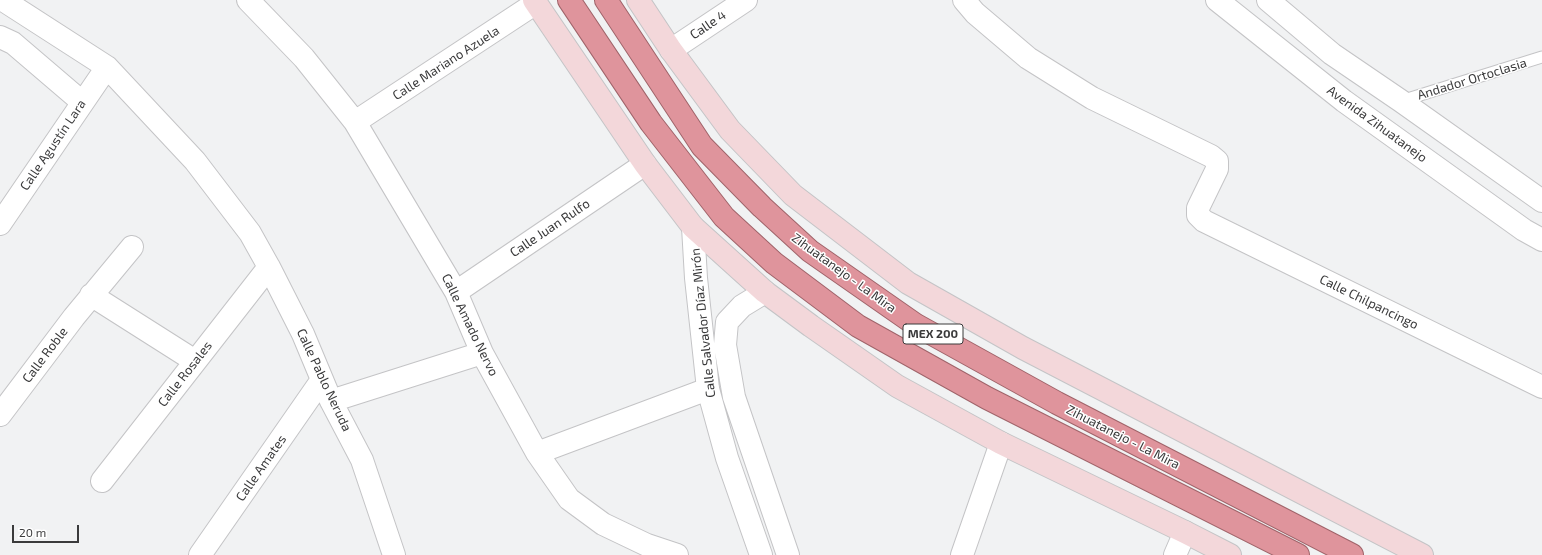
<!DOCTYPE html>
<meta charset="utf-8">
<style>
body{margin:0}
#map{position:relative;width:1542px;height:555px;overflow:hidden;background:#f1f2f3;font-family:"Exo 2",sans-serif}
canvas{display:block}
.scale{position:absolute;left:12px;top:525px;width:67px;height:18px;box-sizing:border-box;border:2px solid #3a3a3b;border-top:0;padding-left:5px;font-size:12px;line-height:14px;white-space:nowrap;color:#3a3a3b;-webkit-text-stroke:3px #fff;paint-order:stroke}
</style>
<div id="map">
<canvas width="1542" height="555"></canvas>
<div class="scale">20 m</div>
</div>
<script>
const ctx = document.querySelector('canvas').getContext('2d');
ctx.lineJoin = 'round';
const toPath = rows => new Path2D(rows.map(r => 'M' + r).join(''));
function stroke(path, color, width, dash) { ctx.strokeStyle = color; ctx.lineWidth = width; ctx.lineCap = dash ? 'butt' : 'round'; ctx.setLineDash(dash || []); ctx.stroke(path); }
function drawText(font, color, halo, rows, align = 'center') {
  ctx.font = font + ' "Exo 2",sans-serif'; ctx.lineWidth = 3; ctx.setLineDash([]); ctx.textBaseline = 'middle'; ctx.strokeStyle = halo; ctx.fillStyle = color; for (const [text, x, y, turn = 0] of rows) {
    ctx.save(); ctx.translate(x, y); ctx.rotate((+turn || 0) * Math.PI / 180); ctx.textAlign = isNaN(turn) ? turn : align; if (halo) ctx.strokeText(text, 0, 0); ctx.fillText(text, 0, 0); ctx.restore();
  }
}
const service = toPath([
 [1401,101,1542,57]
]);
const minor = toPath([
 [3,0,107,67,195,161,250,233,269,267,303,334,331,401,362,460,394,555],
 [248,0,304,58,355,122,456,292,482,353,537,453,569,499,603,524,647,545,677,555],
 [964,0,975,13,1028,58,1092,98,1211,156,1217,161,1217,169,1198,208,1198,215,1204,221,1542,387],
 [0,37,13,43,82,102],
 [671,50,746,0],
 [355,122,536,3],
 [0,224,107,67],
 [456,292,645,164],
 [91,295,195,361],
 [331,401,482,353],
 [0,415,74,317,132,247],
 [537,453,708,389],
 [102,481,269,267],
 [200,555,321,381],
 [962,555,1001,443],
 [1175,555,1185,532]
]);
const tertiary = toPath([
 [1217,0,1344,101,1524,230,1542,240],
 [1268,0,1332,54,1401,101,1542,201],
 [693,227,696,278,708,389,727,458,761,555],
 [765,292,742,306,727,322,725,345,734,397,788,555]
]);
const secondary = toPath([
 [534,0,645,164,693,227,765,292,811,326,897,386,1001,443,1185,532,1230,555],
 [638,0,671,50,730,130,793,195,908,283,1023,348,1422,555]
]);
const trunk = toPath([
 [569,0,651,123,724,217,774,263,858,326,987,398,1298,555],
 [606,0,702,146,762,207,810,251,916,325,1057,403,1352,555]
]);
const shields = [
 [933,334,60]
];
const shieldNames = [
 ["MEX 200",933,334]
];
const streetNames = [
 ["Calle 4",708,25,-34],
 ["Calle Mariano Azuela",446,63,-33],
 ["Andador Ortoclasia",1472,79,-17],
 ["Avenida Zihuatanejo",1377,124,36],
 ["Calle Agustín Lara",53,145,-56],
 ["Calle Juan Rulfo",550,228,-34],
 ["Zihuatanejo - La Mira",844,273,36],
 ["Calle Chilpancingo",1369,302,26],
 ["Calle Salvador Díaz Mirón",703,323,-96],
 ["Calle Amado Nervo",470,325,64],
 ["Calle Roble",45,355,-53],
 ["Calle Rosales",185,374,-52],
 ["Calle Pablo Neruda",324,380,65],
 ["Zihuatanejo - La Mira",1123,437,27],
 ["Calle Amates",261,468,-55]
];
stroke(service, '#c4c4c6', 13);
stroke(minor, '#c4c4c6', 24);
stroke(tertiary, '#c4c4c6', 24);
stroke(secondary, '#c4c4c6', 24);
stroke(trunk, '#a0646a', 24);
stroke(service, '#fff', 11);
stroke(minor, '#fff', 22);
stroke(tertiary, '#fff', 22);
stroke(secondary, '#f3d7da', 22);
stroke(trunk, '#df949c', 22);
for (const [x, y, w] of shields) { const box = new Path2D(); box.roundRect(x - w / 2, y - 10, w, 20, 3); ctx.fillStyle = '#fff'; ctx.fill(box); stroke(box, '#3a3a3b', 1); }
drawText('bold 12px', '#3a3a3b', null, shieldNames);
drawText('13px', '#3a3a3b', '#fff', streetNames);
</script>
